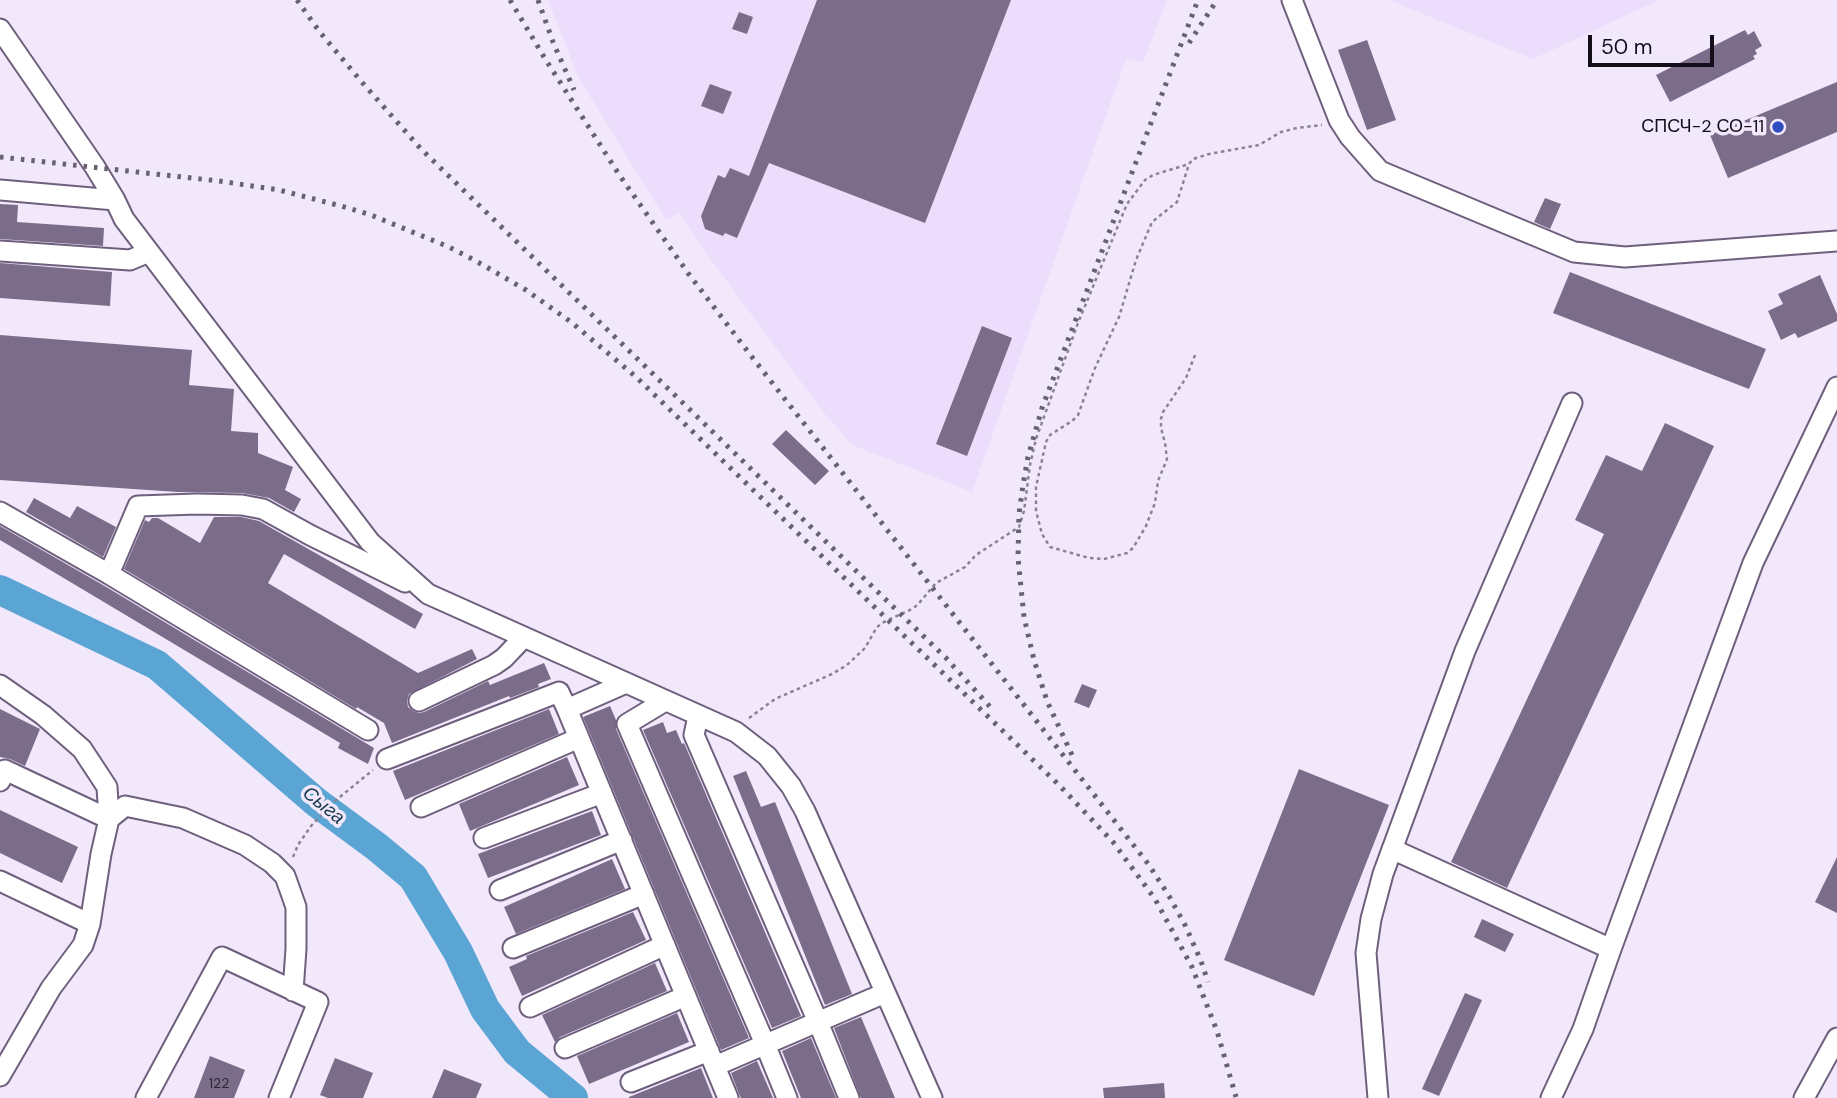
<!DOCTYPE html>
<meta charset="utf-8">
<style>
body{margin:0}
#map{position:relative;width:1837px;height:1098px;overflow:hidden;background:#f2e8fc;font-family:"DM Sans",sans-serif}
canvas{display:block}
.scale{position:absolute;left:1588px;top:35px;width:126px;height:32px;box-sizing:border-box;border:4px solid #130e19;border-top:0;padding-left:9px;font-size:21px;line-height:24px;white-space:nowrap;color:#130e19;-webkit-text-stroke:5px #f2e8fc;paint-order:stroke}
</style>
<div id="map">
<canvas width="1837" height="1098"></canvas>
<div class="scale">50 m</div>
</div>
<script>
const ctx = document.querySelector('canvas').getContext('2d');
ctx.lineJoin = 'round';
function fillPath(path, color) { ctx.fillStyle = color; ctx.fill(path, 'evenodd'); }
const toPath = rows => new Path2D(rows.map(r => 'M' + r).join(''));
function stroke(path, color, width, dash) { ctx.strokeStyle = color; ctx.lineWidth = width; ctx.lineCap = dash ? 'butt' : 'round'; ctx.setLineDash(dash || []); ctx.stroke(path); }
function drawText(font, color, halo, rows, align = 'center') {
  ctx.font = font + ' "DM Sans",sans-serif'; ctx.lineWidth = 7; ctx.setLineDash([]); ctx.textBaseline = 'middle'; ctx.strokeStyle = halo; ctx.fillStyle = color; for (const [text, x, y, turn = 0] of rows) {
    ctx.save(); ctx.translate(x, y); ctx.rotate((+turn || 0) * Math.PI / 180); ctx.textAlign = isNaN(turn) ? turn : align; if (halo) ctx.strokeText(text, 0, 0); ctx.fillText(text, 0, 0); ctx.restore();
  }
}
const built = toPath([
 [548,0,1167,0,1143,63,1126,59,972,492,852,445,824,413,706,253,679,213,666,220,578,77],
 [1389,0,1659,0,1533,59]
]);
const river = toPath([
 [0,590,157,665,316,802,377,847,413,877,458,952,485,1009,517,1052,573,1098]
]);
const building = toPath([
 [817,0,1011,0,925,223,769,163,737,238,725,233,723,236,705,229,701,216,718,175,725,178,730,168,749,176],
 [739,12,753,17,747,34,732,29],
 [1745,30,1748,35,1754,31,1762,46,1755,50,1757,54,1753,56,1755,59,1670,102,1656,75],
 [1367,40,1396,120,1367,130,1338,50],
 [1837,82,1837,132,1728,178,1710,135],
 [710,84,732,92,723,114,701,106],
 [1545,198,1561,204,1550,229,1534,222],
 [0,204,18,205,17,222,104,228,103,246,0,239],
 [0,263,112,272,110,306,0,298],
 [1570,272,1766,349,1749,389,1553,313],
 [1820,275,1837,314,1837,321,1798,338,1795,333,1781,340,1768,311,1783,304,1778,294],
 [982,326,1012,338,967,456,936,444],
 [0,335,192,350,189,385,234,389,231,431,258,433,258,453,293,467,285,490,301,499,294,512,269,498,242,493,178,492,0,480],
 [1665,423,1714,446,1507,888,1451,862,1604,534,1575,520,1606,455,1642,471],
 [786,430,829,471,815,485,772,444],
 [34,498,70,518,77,506,116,527,103,557,26,512],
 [214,517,241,517,259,521,423,614,415,629,284,554,268,583,418,673,472,649,477,659,409,694,407,701,408,707,413,711,419,713,424,712,488,681,490,685,544,663,551,679,538,684,539,687,510,698,509,696,392,743,384,723,357,707,356,709,124,569,145,520,149,522,152,518,158,518,200,543],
 [0,526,103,585,374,748,368,764,338,748,340,743,0,540],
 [1082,684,1097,690,1089,708,1074,702],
 [610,706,616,720,616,729,749,1038,721,1050,583,717],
 [0,709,40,729,25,766,10,759,0,757],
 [549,709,559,734,405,800,393,771],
 [663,722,667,733,676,730,682,744,684,743,801,1016,772,1028,643,730],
 [567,757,579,785,470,831,459,804],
 [1299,769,1389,805,1314,996,1224,960],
 [746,771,761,807,775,802,852,994,825,1005,733,776],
 [0,810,78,847,62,883,0,853],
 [592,811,601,835,488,878,478,854],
 [1837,857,1837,913,1815,902],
 [612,859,625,889,516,934,504,907],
 [633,912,646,940,522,996,509,967,527,959,526,956],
 [1482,919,1514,934,1505,952,1474,937],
 [655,963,667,991,560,1037,555,1042,542,1015],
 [1465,993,1482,1000,1439,1096,1422,1089],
 [677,1013,689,1042,589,1084,577,1056],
 [861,1017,895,1098,861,1098,834,1028],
 [811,1038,836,1098,801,1098,782,1051],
 [210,1056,245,1070,234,1098,194,1098],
 [335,1058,373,1073,363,1098,328,1098,320,1095],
 [757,1061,773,1098,741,1098,739,1094,731,1073],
 [701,1068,713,1098,629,1098,629,1097],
 [444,1069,482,1084,476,1098,432,1098],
 [1164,1083,1165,1098,1104,1098,1103,1088]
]);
const path = toPath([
 [1195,355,1186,378,1163,412,1161,419,1161,428,1165,443,1167,459,1158,481,1155,503,1146,526,1133,548,1127,553,1104,559,1089,558,1050,547,1042,534,1036,511,1036,487,1046,442,1050,435,1072,421,1078,415,1095,368,1119,317,1136,260,1152,222,1177,202,1189,164,1193,159,1209,154,1259,145,1281,132,1297,128,1322,125],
 [749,718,775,699,832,674,847,665,865,648,877,627,884,622,914,608,920,602,936,583,965,567,976,555,1019,527,1024,511,1030,465,1036,439,1078,323,1127,204,1145,180,1153,175,1189,164],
 [293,857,298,845,311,826,335,801,373,770]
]);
const minor = toPath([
 [1292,0,1339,120,1350,137,1380,171,1574,252,1625,257,1837,241],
 [0,29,95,167,115,200,124,219,370,542,428,594,736,732,767,756,791,786,805,811,932,1098],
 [0,190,115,200],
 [0,251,130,260,149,252],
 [0,512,109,574,368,730],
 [109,574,138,506,197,504,242,505,263,509,310,535,405,582],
 [0,685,43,715,82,749,107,787,109,819,101,854,90,924,83,945,51,988,0,1076],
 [419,701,494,665,504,658,524,637],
 [665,701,627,724,765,1044,787,1098],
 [567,709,728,1098],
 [698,716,694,735,818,1022,849,1098],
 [387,759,559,692,567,709,626,683],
 [0,781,5,770,109,819,125,806,183,818,245,845,272,863,285,876,296,907,296,949,293,991],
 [421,807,579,738],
 [484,838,602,793],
 [1392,849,1611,949],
 [0,881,90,924],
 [500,890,622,840],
 [513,948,644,894],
 [530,1007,665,945],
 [565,1048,686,996],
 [715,1066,885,993],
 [631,1082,709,1051],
 [146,1098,222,957,318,1002,279,1098],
 [1378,1098,1366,953,1371,919,1383,874,1465,651,1572,403],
 [1551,1098,1583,1029,1611,949,1753,563,1837,387],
 [1804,1098,1837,1038]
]);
const rail = toPath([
 [297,0,319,31,360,80,421,149,946,658,993,710],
 [510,0,544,57,620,176,688,273,752,357,1149,865,1169,896,1185,925,1201,961,1208,982],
 [538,0,553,42,574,90],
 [1189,43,1217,0],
 [0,157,219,181,279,190,341,206,371,215,449,247,476,261,526,290,571,322,635,376,1060,786,1113,842,1155,899,1192,967,1217,1031,1236,1097],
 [1072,755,1047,701,1034,660,1024,617,1018,558,1019,514,1023,485,1028,457,1042,408,1198,0]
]);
const markers = [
 [1778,127,7,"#2f4dbe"]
];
const numberNames = [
 ["122",219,1084]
];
const poiNames = [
 ["СПСЧ-2 СО-11",1764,127]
];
const waterNames = [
 ["Сыга",323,806,39]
];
fillPath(built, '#edddfd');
stroke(river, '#5ba5d4', 30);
fillPath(building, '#7b6c89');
stroke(minor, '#6e607c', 23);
stroke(path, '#8a8292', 2.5, [3.5, 3.5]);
stroke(minor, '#fff', 19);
stroke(rail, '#686170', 5, [3.5, 7]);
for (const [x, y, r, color] of markers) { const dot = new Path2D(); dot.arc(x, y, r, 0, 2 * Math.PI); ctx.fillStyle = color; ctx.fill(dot); stroke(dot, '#f2e8fc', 2.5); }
drawText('14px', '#2d2635', null, numberNames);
drawText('18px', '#130e19', '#f2e8fc', poiNames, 'right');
drawText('italic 19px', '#18384d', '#f2e8fc', waterNames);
</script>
